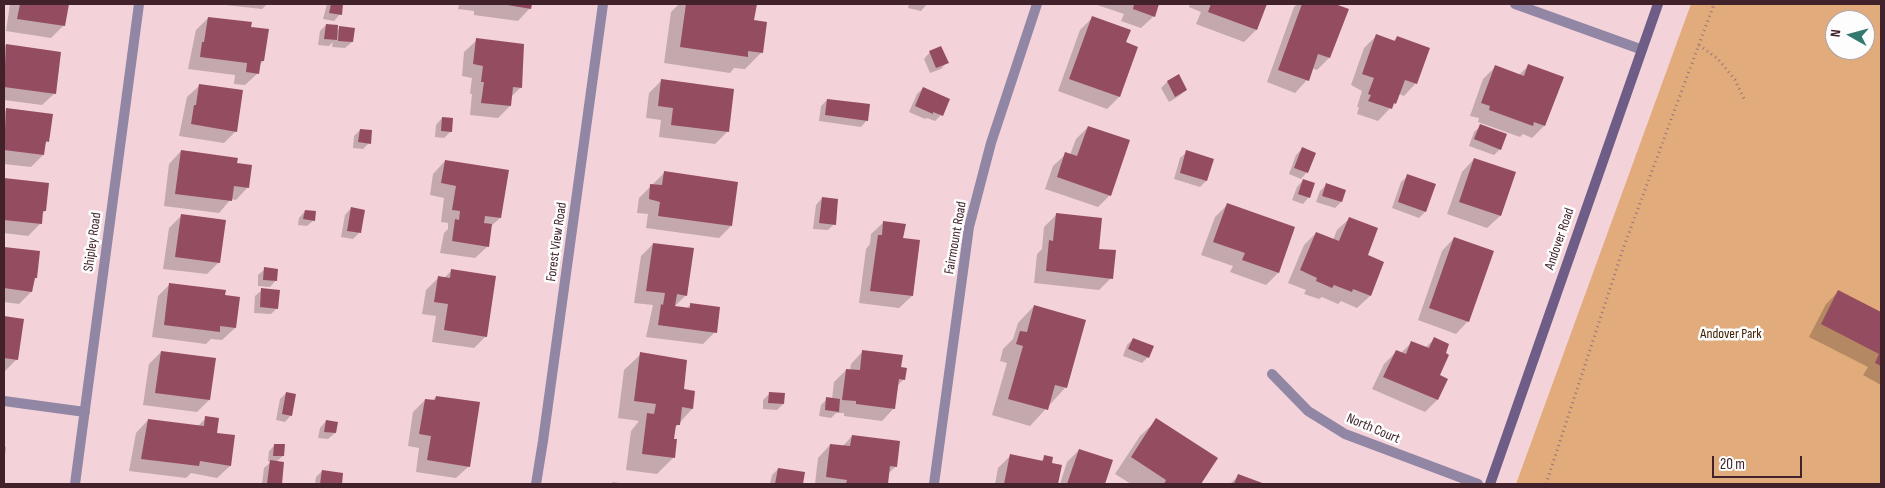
<!DOCTYPE html>
<style>
body{margin:0}
#map{position:relative;width:1885px;height:488px;overflow:hidden;background:#f4d2da;font-family:"Sofia Sans Condensed",sans-serif}
canvas{display:block}
.frame{position:absolute;inset:0;border:5px solid #41222a;pointer-events:none}
.north{position:absolute;left:1825px;top:10px;width:50px;height:50px;box-sizing:border-box;background:#fdfdfd;border:1px solid #b2a5a9;border-radius:50%;rotate:277deg;font-size:14px;font-weight:700;line-height:20px;text-align:center;color:#41222a}
.north::after{content:'';display:block;margin:auto;width:18px;height:22px;background:#33796f;clip-path:polygon(50% 0,100% 100%,50% 72%,0 100%)}
.scale{position:absolute;left:1712px;top:456px;width:90px;height:22px;box-sizing:border-box;border:2px solid #41222a;border-top:0;padding-left:6px;font-size:15px;line-height:18px;white-space:nowrap;color:#41222a;-webkit-text-stroke:4px #fdfdfd;paint-order:stroke}
</style>
<div id="map">
<canvas width="1885" height="488"></canvas>
<div class="frame"></div>
<div class="north">N</div>
<div class="scale">20 m</div>
</div>
<script>
const ctx = document.querySelector('canvas').getContext('2d');
ctx.lineJoin = 'round';
function fillPath(path, color) { ctx.fillStyle = color; ctx.fill(path, 'evenodd'); }
const toPath = rows => new Path2D(rows.map(r => 'M' + r).join(''));
function stroke(path, color, width, dash) { ctx.strokeStyle = color; ctx.lineWidth = width; ctx.lineCap = dash ? 'butt' : 'round'; ctx.setLineDash(dash || []); ctx.stroke(path); }
function drawText(font, color, halo, rows, align = 'center') {
  ctx.font = font + ' "Sofia Sans Condensed",sans-serif'; ctx.lineWidth = 5; ctx.setLineDash([]); ctx.textBaseline = 'middle'; ctx.strokeStyle = halo; ctx.fillStyle = color; for (const [text, x, y, turn = 0] of rows) {
    ctx.save(); ctx.translate(x, y); ctx.rotate((+turn || 0) * Math.PI / 180); ctx.textAlign = isNaN(turn) ? turn : align; if (halo) ctx.strokeText(text, 0, 0); ctx.fillText(text, 0, 0); ctx.restore();
  }
}
const green = toPath([
 [1691,4,1881,4,1881,484,1516,484],
 [1835,20,1865,20,1865,50,1835,50]
]);
const shadow = toPath([
 [10,4,67,4,63,26,51,38,6,31],
 [216,4,267,4,262,9],
 [327,4,342,4,340,14,334,21,323,19],
 [459,4,530,4,530,8,518,21,474,15,474,11,458,9],
 [679,4,755,4,753,21,761,53,745,69,734,68,730,73,664,63,671,12],
 [909,4,927,4,921,11,908,8],
 [1094,4,1158,4,1154,16,1141,28,1121,21,1124,14],
 [1190,4,1266,4,1256,30,1244,42,1196,24,1201,12,1189,7],
 [1297,4,1332,4,1347,9,1329,58,1317,70,1312,68,1307,80,1295,93,1267,82,1294,7],
 [208,18,250,28,263,61,259,65,258,73,245,85,234,84,235,75,188,69,196,30],
 [1092,18,1125,43,1119,97,1107,109,1058,91,1080,30],
 [326,25,336,31,340,28,352,42,345,48,332,47,333,42,329,46,318,45,320,31],
 [1376,36,1393,42,1397,37,1416,83,1404,96,1399,94,1395,103,1378,121,1357,114,1359,107,1357,107,1362,91,1351,85,1364,48],
 [477,40,521,87,511,97,510,106,498,118,470,115,472,94,470,94,472,78,462,76,464,52],
 [6,45,55,93,42,105,4,100,4,47],
 [930,52,947,62,941,69,930,73,924,59],
 [1528,66,1544,126,1532,138,1523,134,1520,137,1478,122,1479,118,1470,116,1483,79,1495,67,1519,75],
 [1179,76,1186,90,1179,96,1169,102,1161,88,1167,82],
 [662,80,733,90,727,132,715,144,659,137,661,120,646,118,649,93],
 [200,85,236,131,224,143,179,136,187,97],
 [923,88,941,115,935,121,927,118,925,119,909,112,917,94],
 [827,100,867,120,861,127,819,121,821,106],
 [7,109,48,141,45,144,43,155,31,167,4,164,4,112],
 [442,118,451,131,444,138,435,137,436,125],
 [1481,126,1500,149,1494,155,1469,146,1474,132],
 [1088,127,1110,195,1098,207,1045,189,1053,166,1066,154,1070,155,1076,139],
 [360,130,369,143,363,149,353,148,354,136],
 [1302,149,1307,172,1301,179,1289,174,1296,155],
 [181,151,236,164,248,187,236,200,231,199,219,213,164,206,169,164],
 [1187,152,1212,160,1206,181,1200,187,1174,179,1180,158],
 [1474,159,1515,173,1500,216,1487,228,1447,214,1462,172],
 [445,161,500,218,490,227,488,246,475,258,440,253,444,233,448,229,448,223,441,222,444,198,430,195,433,174],
 [664,173,731,226,719,238,646,228,648,214,637,213,639,198],
 [1408,176,1425,212,1419,218,1392,208,1401,182],
 [4,179,48,184,45,211,42,214,41,223,28,236,4,233],
 [1303,180,1309,197,1303,204,1292,200,1297,187],
 [1326,185,1341,202,1335,208,1316,202,1320,191],
 [822,198,834,224,828,230,813,229,816,205],
 [1227,205,1278,273,1266,285,1230,272,1233,266,1201,255,1215,217],
 [351,208,359,233,353,239,341,237,345,215],
 [305,211,314,220,307,226,298,225,299,218],
 [1057,214,1097,250,1111,278,1099,290,1034,283,1037,254,1042,249,1044,227],
 [181,216,219,262,207,274,163,269,169,228],
 [1350,218,1366,256,1383,262,1370,296,1357,308,1341,301,1338,304,1322,297,1319,299,1304,294,1306,290,1288,283,1304,245,1316,233,1333,240,1337,230],
 [884,222,902,239,912,296,899,308,859,303,866,249,870,244,871,234],
 [1454,238,1468,321,1456,334,1418,320,1442,251],
 [653,244,686,295,674,307,686,309,691,304,715,332,703,344,646,337,653,305,634,303,641,256],
 [4,248,38,253,35,278,33,280,31,292,19,304,4,302],
 [265,269,276,280,270,287,258,286,258,275],
 [451,271,486,336,474,348,432,342,436,316,422,314,426,290,438,278,444,278],
 [170,284,235,328,222,340,211,339,206,344,152,337,158,296],
 [262,290,277,308,271,314,254,313,255,296],
 [1839,291,1881,314,1881,385,1863,375,1868,367,1809,337,1826,304],
 [1034,306,1084,321,1065,388,1030,426,992,415,1007,363,1000,361,1003,349,1013,339,1018,323],
 [4,317,22,320,17,359,4,372],
 [1133,339,1148,357,1142,363,1123,356,1127,345],
 [1434,339,1439,376,1446,379,1437,400,1425,412,1372,389,1384,364,1397,351,1401,353,1412,342,1425,348],
 [863,351,900,368,904,379,897,386,894,408,882,421,844,416,844,413,836,413,831,418,819,416,821,405,827,399,832,399,834,382,846,370,850,370,851,364],
 [161,352,209,400,197,412,143,405,149,364],
 [641,354,682,390,692,409,674,429,673,458,657,474,626,470,631,431,639,421,618,418,624,370],
 [286,393,291,415,285,422,276,420,280,399],
 [770,393,783,404,777,410,763,409,763,400],
 [436,397,469,466,456,478,416,472,419,448,408,446,413,412,425,400,432,401],
 [206,418,215,434,230,466,217,478,191,473,186,478,129,471,136,433,148,420,197,427],
 [1157,420,1216,459,1200,484,1131,484,1115,474,1140,436],
 [326,421,335,433,328,439,318,438,320,428],
 [852,436,896,466,888,474,886,484,815,484,818,458,830,445,842,447],
 [275,445,283,456,276,462,283,463,281,484,262,484,264,468,271,462,268,461,269,451],
 [4,446,6,447,4,464],
 [1079,450,1111,461,1103,484,1060,484,1067,462],
 [1010,456,1040,462,1045,457,1050,464,1060,466,1057,484,995,484,998,468],
 [778,469,804,473,802,484,770,484,772,475],
 [322,471,342,474,340,484,315,484,316,477],
 [1238,476,1263,484,1230,484],
 [613,482,626,484,611,484]
]);
const building = toPath([
 [20,4,69,4,65,26,17,19],
 [331,4,343,4,342,15,329,13],
 [502,4,532,4,531,9],
 [686,4,757,4,754,20,767,22,763,53,748,51,748,57,680,47],
 [1134,4,1159,4,1155,17,1133,9],
 [1211,4,1267,4,1257,30,1208,12],
 [1302,4,1335,4,1349,9,1330,58,1318,54,1309,81,1278,70],
 [1092,16,1131,30,1126,42,1138,47,1120,97,1069,79],
 [208,17,252,22,251,27,269,29,264,61,261,61,259,74,246,72,247,63,200,57,202,42,204,42],
 [326,24,338,25,337,40,324,39],
 [339,26,355,28,353,42,338,41],
 [1376,34,1395,41,1397,36,1430,48,1417,84,1405,80,1396,104,1394,103,1392,109,1368,101,1371,95,1368,94,1374,78,1362,74],
 [476,38,524,44,522,88,513,87,511,106,481,103,484,82,481,82,483,66,473,64],
 [6,44,61,52,56,94,4,87],
 [941,46,949,63,936,68,929,51],
 [1528,64,1564,77,1545,126,1534,122,1533,126,1489,110,1490,106,1481,103,1495,65,1524,76],
 [1179,74,1187,90,1175,97,1167,81],
 [661,79,734,89,729,132,671,125,673,108,658,106],
 [199,84,243,90,237,132,191,124,194,105,196,105],
 [923,87,950,99,943,116,933,112,933,114,915,106],
 [827,99,870,104,868,121,825,115],
 [6,108,53,114,49,142,46,141,44,155,4,150],
 [442,117,453,118,452,132,441,131],
 [1480,124,1507,134,1501,150,1474,139],
 [1088,126,1130,140,1111,196,1057,177,1065,152,1077,156],
 [360,129,372,130,371,144,358,142],
 [1302,147,1316,153,1308,173,1294,168],
 [181,150,238,158,237,163,252,165,249,188,234,186,232,201,175,194],
 [1186,150,1214,159,1207,181,1180,173],
 [1474,158,1516,172,1501,216,1459,202],
 [445,160,509,170,501,218,485,216,484,223,492,224,489,247,452,241,455,219,459,220,460,211,452,210,456,186,441,183],
 [664,171,738,182,732,226,658,216,660,202,649,199,650,184,662,185],
 [1407,174,1436,184,1426,212,1398,202],
 [4,178,49,183,46,211,43,211,42,224,4,220],
 [1303,179,1315,183,1310,198,1298,194],
 [1326,183,1346,190,1342,202,1322,196],
 [822,197,838,199,836,225,819,223],
 [1227,203,1295,227,1279,273,1242,260,1245,253,1213,242],
 [351,207,365,210,361,233,347,231],
 [305,210,316,211,315,221,303,219],
 [1056,213,1102,218,1099,249,1116,250,1113,279,1046,271,1049,240,1053,241],
 [181,214,226,220,220,263,175,257],
 [1349,217,1378,228,1368,255,1384,262,1371,296,1353,289,1352,292,1334,285,1332,288,1316,281,1317,278,1300,270,1316,232,1339,241],
 [883,221,906,224,903,238,920,240,913,296,870,291,878,235,882,235],
 [1454,237,1494,251,1469,322,1429,308],
 [653,243,694,248,687,296,677,294,675,306,690,308,690,303,720,307,717,333,658,325,661,304,663,305,665,293,646,291],
 [4,247,40,251,37,278,35,278,32,292,4,288],
 [264,267,278,269,277,281,263,280],
 [451,269,496,276,487,337,444,330,448,304,434,302,438,276,450,278],
 [169,283,226,290,225,295,240,297,236,328,220,326,220,332,164,325],
 [261,288,280,290,278,309,260,307],
 [1838,290,1881,312,1881,366,1875,363,1879,354,1821,324],
 [1034,305,1086,320,1067,388,1055,385,1048,410,1008,399,1023,346,1016,344,1020,331,1027,332],
 [4,316,24,319,18,360,4,358],
 [1434,337,1449,344,1446,353,1449,355,1440,375,1448,379,1438,400,1383,377,1396,350,1406,354,1411,341,1429,348],
 [1133,338,1154,346,1149,358,1128,349],
 [862,350,903,355,901,367,907,368,905,380,899,379,895,409,856,404,856,401,842,400,846,369,860,370],
 [161,351,216,358,210,400,155,393],
 [640,352,687,360,684,389,695,391,693,409,682,407,680,425,676,425,674,439,677,439,675,458,642,454,647,413,654,414,656,404,634,401],
 [286,392,296,394,292,416,282,414],
 [769,392,785,393,784,404,768,403],
 [436,396,480,402,470,467,427,460,431,436,419,434,425,399,435,400],
 [826,397,840,399,839,412,825,410],
 [205,416,219,418,217,433,235,435,231,466,200,461,199,466,141,459,148,419,204,426],
 [1156,418,1218,458,1201,484,1164,484,1166,480,1131,457],
 [326,420,338,422,336,433,324,432],
 [852,435,900,441,897,467,890,466,888,484,846,484,847,480,826,477,830,444,850,446],
 [274,444,285,444,284,456,273,456],
 [1079,449,1113,460,1105,484,1067,484],
 [1010,454,1043,461,1044,455,1053,457,1052,463,1062,465,1058,484,1004,484],
 [270,460,284,462,282,484,267,484],
 [778,468,805,472,803,484,775,484],
 [322,470,343,473,342,484,320,484],
 [1238,474,1265,484,1234,484]
]);
const path = toPath([
 [1699,45,1718,59,1735,80,1744,99],
 [1546,484,1623,249,1714,4]
]);
const street = toPath([
 [1515,4,1640,49],
 [1272,374,1308,411,1345,434,1478,484],
 [4,401,85,412],
 [75,484,139,4],
 [536,484,543,441,603,4],
 [934,484,969,227,991,143,1037,4]
]);
const secondary = toPath([
 [1490,484,1658,4]
]);
const streetNames = [
 ["Fairmount Road",956,238,-80],
 ["Andover Road",1560,239,-71],
 ["Shipley Road",93,242,-82],
 ["Forest View Road",557,242,-82],
 ["North Court",1373,429,23]
];
const parkNames = [
 ["Andover Park",1731,334]
];
fillPath(green, '#e1ab7b');
fillPath(shadow, '#0003');
fillPath(building, '#944c61');
stroke(path, '#95757d', 3, [1, 4]);
stroke(street, '#9186a3', 10);
stroke(secondary, '#6e5d86', 10);
drawText('14px', '#41222a', '#fdfdfd', streetNames);
drawText('14px', '#412100', '#fdfdfd', parkNames);
</script>
